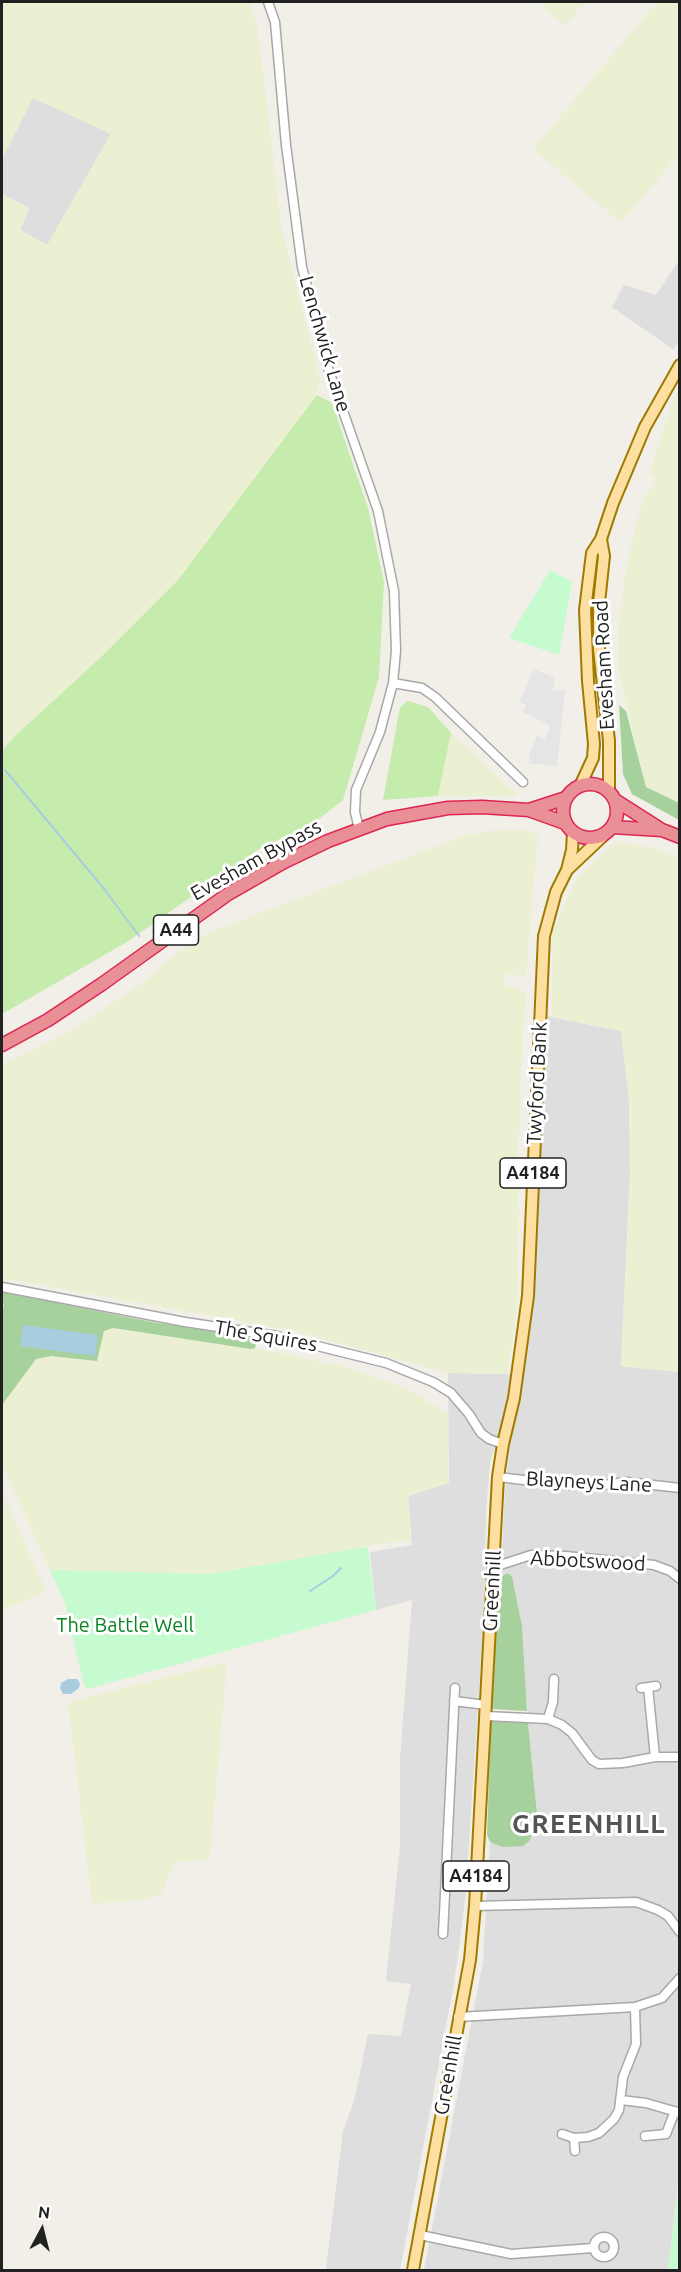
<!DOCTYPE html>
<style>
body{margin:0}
#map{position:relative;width:681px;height:2272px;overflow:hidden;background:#f1efe8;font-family:Ubuntu,sans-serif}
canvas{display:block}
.frame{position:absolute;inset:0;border:3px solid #212121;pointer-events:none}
.north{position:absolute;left:12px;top:2200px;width:60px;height:60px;-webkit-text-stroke:4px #fff;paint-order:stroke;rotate:7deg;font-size:16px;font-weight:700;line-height:24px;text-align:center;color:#212121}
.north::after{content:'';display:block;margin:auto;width:21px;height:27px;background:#212121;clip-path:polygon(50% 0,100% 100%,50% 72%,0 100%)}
</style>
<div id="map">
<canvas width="681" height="2272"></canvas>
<div class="frame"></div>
<div class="north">N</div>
</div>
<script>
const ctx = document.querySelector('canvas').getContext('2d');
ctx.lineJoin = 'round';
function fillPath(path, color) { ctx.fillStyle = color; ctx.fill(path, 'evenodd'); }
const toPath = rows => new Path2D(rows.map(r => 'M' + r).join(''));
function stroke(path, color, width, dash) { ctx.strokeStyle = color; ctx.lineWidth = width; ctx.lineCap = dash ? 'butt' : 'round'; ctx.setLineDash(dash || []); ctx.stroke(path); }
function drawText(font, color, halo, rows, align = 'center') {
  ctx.font = font + ' Ubuntu,sans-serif'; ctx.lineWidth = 6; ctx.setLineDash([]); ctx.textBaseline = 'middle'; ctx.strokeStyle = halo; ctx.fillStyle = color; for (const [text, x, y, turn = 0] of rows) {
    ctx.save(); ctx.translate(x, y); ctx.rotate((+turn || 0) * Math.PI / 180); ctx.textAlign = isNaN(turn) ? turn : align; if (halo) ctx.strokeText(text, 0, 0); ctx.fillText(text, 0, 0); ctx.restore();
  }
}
const residential = toPath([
 [33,97,111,134,47,246,20,230,29,208,2,194,2,159],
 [679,260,679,340,674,350,612,307,624,285,656,295],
 [547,1016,621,1031,629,1099,630,1174,621,1366,679,1372,679,2175,668,2270,424,2270,483,1961,490,1842,503,1847,537,1814,528,1723,522,1626,512,1576,507,1573,501,1577,504,1503,509,1450,529,1332,535,1266],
 [448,1373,511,1374,501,1427,490,1463,486,1512,484,1618,465,1900,454,1984,400,2270,326,2270,343,2131,354,2101,368,2034,401,2036,411,1984,386,1981,400,1845,400,1759,412,1600,376,1610,370,1552,412,1545,408,1496,449,1482]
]);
const farmland = toPath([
 [2,2,250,2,258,30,282,231,320,377,317,395,179,579,99,659,14,737,2,751,2,194,29,208,20,230,47,245,111,134,33,98,2,159],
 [538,2,585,2,565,26],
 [657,2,679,2,679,154,621,223,533,149],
 [679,391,679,803,646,787,618,670,619,619,626,569,634,534,644,497,655,484,654,474,649,474,672,404],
 [451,733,519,796,438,796],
 [517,829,538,834,526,976,504,974,503,984,527,992,523,1028,518,1161,519,1212,517,1308,507,1374,448,1373,295,1331,2,1278,2,1065,65,1034,107,1007,139,985,195,939,220,928,464,836,496,830],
 [615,842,654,848,679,858,679,1372,621,1366,630,1174,629,1099,621,1031,552,1017,553,931,577,878],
 [113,1328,251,1349,255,1348,342,1366,408,1389,448,1414,449,1483,408,1496,411,1540,371,1545,290,1562,212,1574,50,1570,2,1464,2,1405,35,1359,51,1356,97,1361,104,1331],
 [2,1491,46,1591,2,1611],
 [227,1662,210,1859,174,1862,162,1894,142,1900,92,1904,68,1702]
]);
const grass = toPath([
 [317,395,332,403,368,508,384,582,379,677,343,800,310,826,262,847,127,942,2,1014,2,751,14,737,99,659,179,579],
 [408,701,428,707,451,733,438,796,383,800,400,707]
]);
const forest = toPath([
 [619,705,626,711,646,787,679,803,679,820,632,794,623,774],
 [2,1292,152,1322,248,1337,256,1344,255,1348,251,1349,113,1328,104,1331,97,1361,51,1356,36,1359,2,1405,2,1312,4,1305,2,1301],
 [507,1573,512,1576,522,1626,527,1711,492,1709,498,1584,501,1577],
 [491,1721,528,1723,537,1814,530,1840,523,1846,503,1847,490,1842,487,1835]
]);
const park = toPath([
 [550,570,572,582,559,655,509,638],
 [365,1547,368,1549,376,1610,87,1689,84,1686,65,1603,50,1570,212,1574],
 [679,2185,679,2270,668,2270,677,2199]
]);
const parking = toPath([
 [534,669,555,678,553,690,565,691,557,767,529,763,530,751,537,736,545,739,550,725,523,712,526,705,519,702]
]);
const water = toPath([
 [23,1325,98,1335,95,1356,20,1346],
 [68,1679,77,1679,80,1683,79,1688,71,1694,63,1694,60,1688,61,1683]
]);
const stream = toPath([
 [5,770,105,890,139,936],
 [310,1591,333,1576,341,1568]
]);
const minor = toPath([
 [268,2,275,22,286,145,302,267,328,368,378,511,394,591,396,651,393,683,380,732,356,790,355,812,359,829],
 [393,683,422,688,435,697,523,782],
 [2,1287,185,1322,277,1336,386,1363,433,1382,451,1393,469,1414,481,1433,489,1439,503,1444],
 [498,1477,566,1485,603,1485,627,1482,680,1488],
 [494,1567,531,1555,566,1556,654,1565,670,1571,680,1579],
 [648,1687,655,1757],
 [641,1688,656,1686],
 [454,1701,486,1705],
 [486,1716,548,1719,562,1725,572,1733,592,1760,599,1764,623,1763,655,1757,680,1757],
 [548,1719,553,1702,554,1679],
 [446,1879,476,1879],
 [475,1906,636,1902,658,1910,668,1916,680,1932],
 [443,1934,455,1688],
 [458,2017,635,2007,662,1998,680,1978],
 [621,2100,646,2103,680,2113],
 [562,2134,574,2138,588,2137,599,2133,614,2119,619,2110,623,2077,636,2044,635,2007],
 [645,2136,666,2134,675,2111],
 [574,2138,575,2151],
 [420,2235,511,2254,593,2248],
 '594 2247a10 10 0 1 1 20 0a10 10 0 1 1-20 0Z'
]);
const major = toPath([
 [601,539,604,556,599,603,599,649,609,741,609,792],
 [580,786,593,758,594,744,588,681,585,610,592,553,601,539,613,503,645,427,680,365],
 [567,870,604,835],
 [413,2270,470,1960,475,1906,498,1477,503,1444,514,1398,528,1296,544,936,556,892,567,870,572,850,573,833]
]);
const highway = toPath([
 '563 811a27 27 0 1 1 54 0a27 27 0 1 1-54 0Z',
 [615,800,662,830,680,837],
 [529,810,566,798],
 [612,827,662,830],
 [2,1045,48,1020,102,984,228,894,284,862,328,841,387,819,448,808,482,807,529,810,565,823]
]);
const shields = [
 [176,930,45],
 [533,1173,66],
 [476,1876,66]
];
const shieldNames = [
 ["A44",176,930],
 ["A4184",533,1173],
 ["A4184",476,1876]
];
const streetNames = [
 ["Lenchwick Lane",325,344,74],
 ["Evesham Road",604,665,-93],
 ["Evesham Bypass",256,860,-29],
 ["Twyford Bank",537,1083,-87],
 ["The Squires",266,1336,10],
 ["Blayneys Lane",589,1482,3],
 ["Abbotswood",588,1561,3],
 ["Greenhill",492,1591,-87],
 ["Greenhill",448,2075,-80]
];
const parkNames = [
 ["The Battle Well",125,1625]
];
const districtNames = [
 ["GREENHILL",589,1824]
];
fillPath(residential, '#dfdede');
fillPath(farmland, '#ebf0d3');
fillPath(grass, '#c5ecad');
fillPath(forest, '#a6d19c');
fillPath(park, '#c5fbcf');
fillPath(parking, '#e5e5e5');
fillPath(water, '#a8cddf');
stroke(stream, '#a8cddf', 2);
stroke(minor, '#a8a8a8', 11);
stroke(major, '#9e7b00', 14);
stroke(highway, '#df2551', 15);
stroke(minor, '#fff', 8);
stroke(major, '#fddfa1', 10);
stroke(highway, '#e98f96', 12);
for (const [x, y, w] of shields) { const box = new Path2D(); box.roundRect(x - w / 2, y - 15, w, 30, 4.5); ctx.fillStyle = '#fff'; ctx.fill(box); stroke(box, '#212121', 1.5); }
drawText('bold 18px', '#212121', null, shieldNames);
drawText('20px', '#212121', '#fff', streetNames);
drawText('20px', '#0a8421', '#fff', parkNames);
ctx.letterSpacing = '1.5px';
drawText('bold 26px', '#545454', '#fff', districtNames);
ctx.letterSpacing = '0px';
</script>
